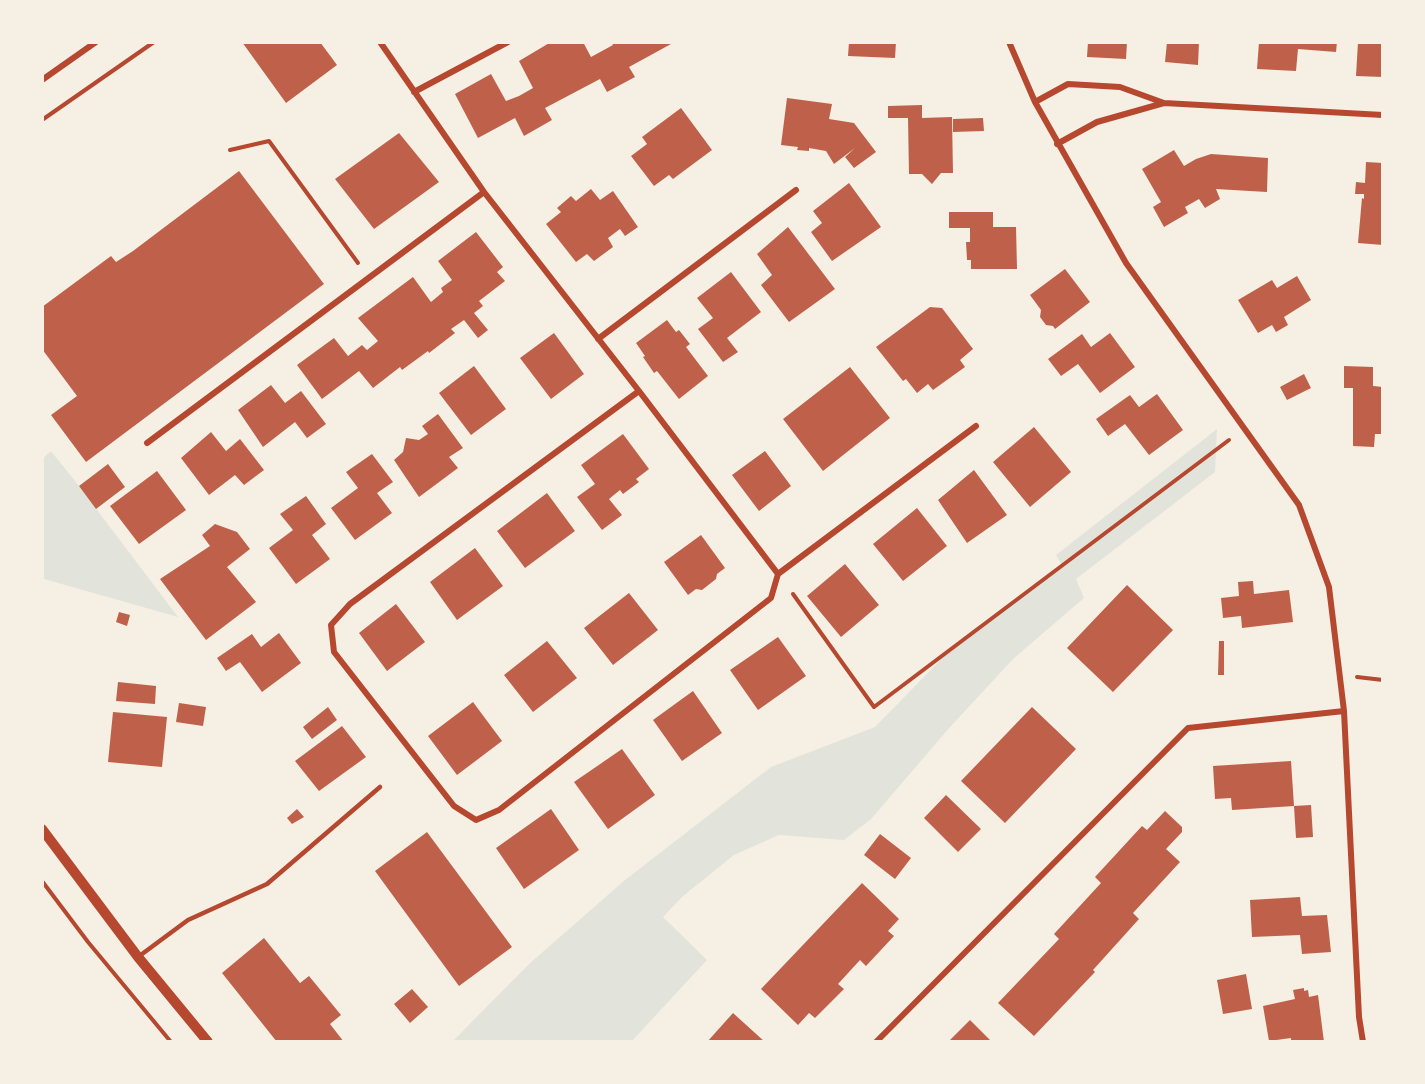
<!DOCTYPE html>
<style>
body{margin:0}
#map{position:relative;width:1425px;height:1084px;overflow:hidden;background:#f6efe4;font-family:"Nunito Sans",sans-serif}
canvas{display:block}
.frame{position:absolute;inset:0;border:44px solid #f6efe4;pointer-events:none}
</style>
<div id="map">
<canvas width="1425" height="1084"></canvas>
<div class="frame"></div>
</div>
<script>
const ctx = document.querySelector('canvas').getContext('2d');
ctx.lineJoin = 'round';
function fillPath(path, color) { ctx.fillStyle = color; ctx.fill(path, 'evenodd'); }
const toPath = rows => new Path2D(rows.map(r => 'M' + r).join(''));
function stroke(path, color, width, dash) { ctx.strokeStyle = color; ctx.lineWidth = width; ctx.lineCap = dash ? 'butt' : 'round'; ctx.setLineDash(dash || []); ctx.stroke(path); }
const green = toPath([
 [1217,429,1215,472,1076,579,1084,598,1013,659,951,726,871,819,844,840,779,835,734,855,683,896,663,917,707,960,631,1042,452,1042,529,964,625,880,771,767,875,727,962,638,1062,565,1056,555],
 [51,451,79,486,178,617,44,579,42,576,42,459]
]);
const building = toPath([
 [242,42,320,42,337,65,286,103],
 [551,42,583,42,591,57,613,45,611,42,670,42,671,44,629,67,635,77,607,92,600,79,545,108,552,120,524,136,515,118,478,138,455,94,491,74,506,101,519,96,533,88,519,61],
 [849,42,896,42,895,58,848,56],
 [1088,42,1127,42,1126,59,1087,57],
 [1167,42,1199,42,1198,65,1165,62],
 [1259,42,1337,42,1336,52,1298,49,1296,71,1257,69],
 [1358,42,1383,42,1383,77,1356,76],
 [787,98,832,104,829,119,854,123,876,152,854,168,845,157,855,148,834,164,826,151,809,148,809,151,797,150,798,147,781,145],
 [922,105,922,118,952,117,953,173,941,173,932,184,922,174,909,174,908,118,888,118,888,106],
 [681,108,712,150,673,179,669,175,654,186,631,156,647,144,642,137],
 [983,118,984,131,953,132,953,119],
 [399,133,439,182,374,229,335,179],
 [1174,150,1184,166,1196,159,1211,154,1268,158,1267,192,1216,189,1220,199,1205,208,1199,199,1185,207,1188,213,1164,227,1153,207,1161,202,1142,169],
 [1366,162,1383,163,1383,245,1358,243,1362,198,1364,199,1364,194,1355,194,1356,182,1365,183],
 [239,171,324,284,86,462,51,415,77,396,42,349,42,307,111,256,116,262,133,251],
 [849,183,881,227,832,261,811,232,822,223,813,211],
 [591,189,600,200,613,191,638,227,625,236,620,229,608,238,613,247,594,261,587,254,576,262,546,224,561,212,557,208,571,196,576,201],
 [949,212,993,212,993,227,1016,227,1017,269,971,269,971,260,967,260,966,242,970,242,970,228,949,228],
 [788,227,835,289,789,322,761,285,772,275,757,254],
 [476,232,503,267,497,272,505,281,479,301,483,306,474,313,488,330,478,338,464,320,451,329,455,333,429,353,428,351,402,370,400,367,373,388,359,371,322,399,297,365,334,338,348,356,362,345,367,350,378,341,358,318,413,277,431,302,443,292,441,288,452,280,438,261],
 [1065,269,1090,302,1055,329,1053,326,1046,325,1040,317,1041,310,1030,295],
 [731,272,761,312,727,338,738,352,723,362,698,329,713,318,697,298],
 [1297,276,1311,300,1284,317,1288,325,1276,332,1272,325,1258,333,1238,300,1272,280,1277,288],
 [930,307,942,308,973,349,960,360,965,367,933,390,928,384,917,393,906,379,903,381,876,347],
 [667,320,676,332,679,330,690,344,686,347,708,376,679,399,657,371,654,373,643,357,645,356,636,343],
 [554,333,584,374,551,399,520,358],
 [1110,333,1135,367,1100,393,1078,364,1061,376,1048,359,1082,334,1091,347],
 [474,366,506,409,471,435,439,393],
 [1344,366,1373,367,1373,386,1383,387,1383,434,1375,434,1374,447,1353,446,1353,388,1344,388],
 [850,367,890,418,823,471,783,419],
 [1304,374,1311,388,1287,400,1280,387],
 [271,385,285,403,301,391,326,424,307,438,295,422,263,447,238,410],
 [1157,394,1183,430,1149,455,1125,424,1108,436,1096,419,1130,395,1139,407],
 [438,414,463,448,449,457,458,468,419,497,394,460,403,452,406,438,419,440,428,434,422,426],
 [1034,427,1071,472,1030,507,993,462],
 [211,432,226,451,240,439,264,470,244,485,235,475,209,495,181,458],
 [623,434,649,469,636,479,639,482,623,494,620,490,609,499,622,515,602,530,577,497,595,484,581,465],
 [765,451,791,486,759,511,732,475],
 [372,454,393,482,377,493,392,513,355,540,331,508,358,488,346,472],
 [108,464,125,487,96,509,79,486],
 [974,470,1007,515,967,543,938,500],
 [157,471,186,510,139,544,110,506],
 [547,493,575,531,525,568,497,531],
 [306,496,326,524,312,535,330,559,296,584,269,548,293,530,280,514],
 [917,508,947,546,903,581,873,544],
 [215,524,237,532,250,549,227,567,256,602,206,640,160,579,210,546,202,535],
 [701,535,725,568,717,574,716,579,702,590,696,589,688,595,664,562],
 [475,548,503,586,457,620,430,582],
 [845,564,879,605,841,637,807,596],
 [1253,581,1254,594,1289,590,1293,622,1242,628,1241,616,1223,618,1221,598,1239,596,1238,582],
 [1127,585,1173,630,1113,692,1067,648],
 [629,593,658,630,613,665,584,628],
 [396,604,425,642,387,671,359,633],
 [119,612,130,615,127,626,116,622],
 [279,633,301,663,262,692,240,662,226,671,217,658,252,634,261,647],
 [778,637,806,676,758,710,730,670],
 [547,641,577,678,533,712,504,675],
 [1219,641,1224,641,1224,675,1218,675],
 [118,682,156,686,155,704,116,701],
 [693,691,722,733,682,761,653,720],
 [473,702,502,741,457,775,428,736],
 [179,703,206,707,203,726,176,722],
 [328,707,337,720,312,739,303,727],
 [1032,707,1076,749,1005,823,961,781],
 [113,712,167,717,162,767,108,762],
 [342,726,366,757,319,791,295,761],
 [622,749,655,795,608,829,574,782],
 [1291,761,1294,806,1311,805,1313,837,1296,838,1294,806,1232,810,1231,798,1215,799,1213,766],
 [946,795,981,829,958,852,924,818],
 [297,809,304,817,292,824,287,818],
 [551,809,579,850,524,889,496,848],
 [1165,811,1182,827,1182,832,1166,849,1180,862,1133,913,1139,919,1093,970,1095,972,1034,1036,998,1003,1059,939,1054,934,1101,883,1095,877,1142,826,1147,830],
 [427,832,512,947,459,986,375,871],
 [880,834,911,858,895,879,864,855],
 [862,883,899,919,888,931,894,936,866,966,860,960,838,984,844,989,815,1018,809,1013,798,1025,761,989],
 [1300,897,1302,916,1327,915,1331,952,1302,954,1300,935,1252,937,1250,900],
 [264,938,300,983,309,976,341,1015,330,1024,344,1042,277,1042,222,973],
 [1246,974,1252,1009,1223,1014,1217,980],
 [1304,988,1304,991,1308,990,1309,997,1318,995,1324,1042,1291,1042,1291,1038,1269,1041,1263,1006,1295,999,1293,990],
 [412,989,428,1007,410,1023,394,1004],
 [733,1013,765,1042,707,1042],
 [970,1020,992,1042,948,1042]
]);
const path = toPath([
 [42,120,154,42],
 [230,150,269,141,358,263],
 [793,594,874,707,1229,440],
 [1357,677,1383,680],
 [42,881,88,942,171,1042]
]);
const service = toPath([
 [138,957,188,920,267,884,380,787]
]);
const minor = toPath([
 [380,42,484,192,639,391,350,604,331,625,334,652,454,806,476,820,499,810,771,598,778,574,639,391],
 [1009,42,1035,102,1126,263,1299,505,1329,587,1344,711,1359,1017,1363,1042],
 [42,80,96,42],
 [414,92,508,42],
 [1035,102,1068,84,1120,87,1164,103,1383,115],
 [1057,144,1097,122,1164,103],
 [598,339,796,190],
 [147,443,484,192],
 [778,574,976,426],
 [876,1042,1188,728,1344,711]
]);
const tertiary = toPath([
 [42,829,138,957,208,1042]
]);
fillPath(green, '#e2e4dc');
fillPath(building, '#bf614a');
stroke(path, '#b5482f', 4);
stroke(service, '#b5482f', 4.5);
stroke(minor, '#b5482f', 6);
stroke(tertiary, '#b5482f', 10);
</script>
